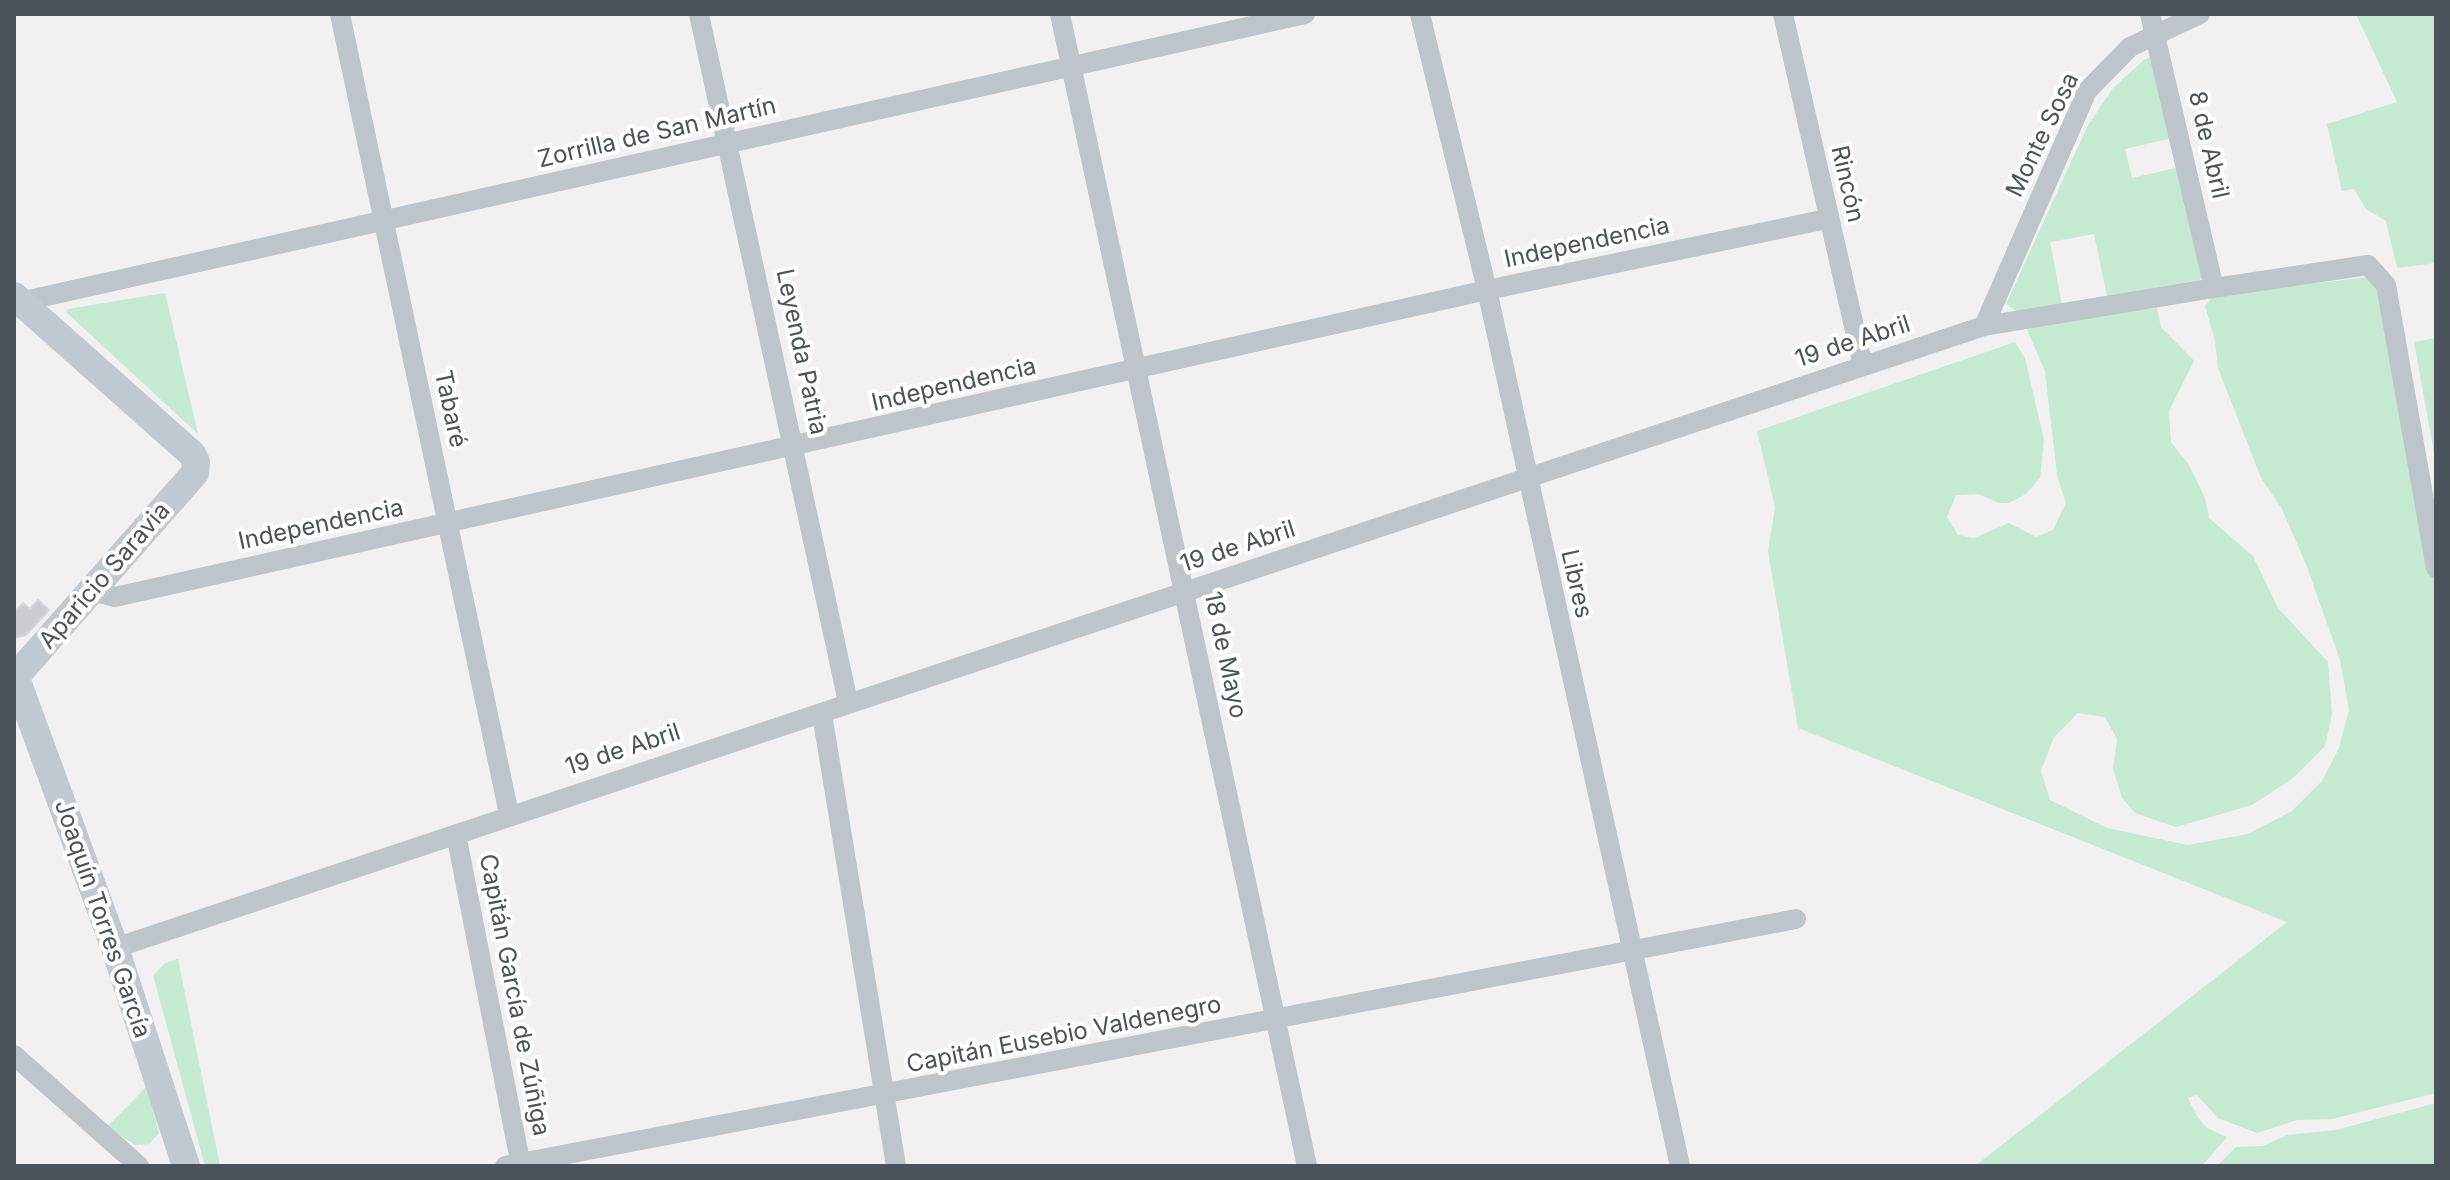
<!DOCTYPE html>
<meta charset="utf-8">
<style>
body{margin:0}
#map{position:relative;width:2450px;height:1180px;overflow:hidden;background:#f2f0f0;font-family:Inter,sans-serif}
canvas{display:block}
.frame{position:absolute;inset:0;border:16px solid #4a535b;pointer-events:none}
</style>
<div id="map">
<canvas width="2450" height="1180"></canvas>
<div class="frame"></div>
</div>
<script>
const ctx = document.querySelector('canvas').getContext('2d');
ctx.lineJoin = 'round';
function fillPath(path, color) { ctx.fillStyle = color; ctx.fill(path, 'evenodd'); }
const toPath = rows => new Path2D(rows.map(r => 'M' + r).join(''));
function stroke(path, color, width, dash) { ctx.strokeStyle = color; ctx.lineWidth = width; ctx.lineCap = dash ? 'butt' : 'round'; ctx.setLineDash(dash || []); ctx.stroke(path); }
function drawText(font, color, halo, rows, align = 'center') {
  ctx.font = font + ' Inter,sans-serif'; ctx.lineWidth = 8; ctx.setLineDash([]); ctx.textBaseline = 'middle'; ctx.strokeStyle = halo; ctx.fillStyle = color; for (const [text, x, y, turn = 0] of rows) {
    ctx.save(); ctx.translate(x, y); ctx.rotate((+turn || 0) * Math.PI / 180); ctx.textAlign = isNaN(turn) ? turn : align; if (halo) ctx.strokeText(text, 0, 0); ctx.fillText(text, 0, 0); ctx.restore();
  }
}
const green = toPath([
 [2356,14,2436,14,2436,263,2397,268,2386,221,2366,209,2354,189,2342,191,2327,124,2397,102],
 [2159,53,2181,136,2125,149,2132,178,2188,165,2210,269,2200,280,2107,296,2094,234,2050,242,2062,304,2018,312,2006,304,2087,127,2113,88,2144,60],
 [2369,277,2385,285,2436,522,2436,1093,2332,1119,2297,1120,2257,1133,2218,1118,2197,1095,2188,1098,2197,1116,2207,1128,2227,1137,2202,1166,1975,1166,2287,922,1798,728,1768,551,1775,507,1757,431,2015,342,2025,358,2044,440,2040,478,2026,494,2009,503,1999,503,1978,494,1956,495,1947,517,1958,535,1974,538,2009,523,2036,537,2053,530,2066,503,2057,475,2045,371,2027,330,2045,319,2157,308,2161,327,2194,361,2169,411,2171,442,2189,465,2205,498,2209,518,2253,556,2278,608,2328,662,2332,714,2325,746,2292,779,2252,805,2176,827,2135,813,2122,798,2113,769,2117,739,2105,717,2078,713,2054,737,2041,771,2050,800,2107,828,2188,845,2248,834,2292,811,2322,781,2339,748,2349,710,2340,660,2307,567,2282,509,2261,478,2218,368,2215,341,2205,306,2214,295],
 [165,293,198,434,66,312,68,309],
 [2436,338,2436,464,2414,342],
 [178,959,220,1166,205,1166,153,975,165,963],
 [147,1086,159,1133,149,1144,135,1145,107,1127],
 [2436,1103,2436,1166,2217,1166,2236,1147,2263,1146,2287,1135,2336,1130]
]);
const building = toPath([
 [38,600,49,610,26,635,14,638,14,613,23,603,30,609,38,600]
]);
const street = toPath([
 [340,14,509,814],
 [699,14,848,702],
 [1060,14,1307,1166],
 [1420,14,1487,290,1680,1166],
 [1783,14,1863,366],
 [2150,14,2214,288],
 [20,302,1305,14],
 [1984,326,2087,91,2130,47,2200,14],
 [93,591,115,597,1487,290,1827,219],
 [822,714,896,1166],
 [456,834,521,1166],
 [115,948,1984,326,2214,288,2368,265,2386,285,2436,568],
 [14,1055,139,1166],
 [505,1166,1796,919]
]);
const secondary = toPath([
 [14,296,192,454,196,462,195,473,16,676],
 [14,673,115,948,186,1166]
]);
const streetNames = [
 ["Zorrilla de San Martín",657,133,-13],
 ["Monte Sosa",2043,135,-64],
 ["8 de Abril",2208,145,77],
 ["Rincón",1847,184,77],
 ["Independencia",1587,243,-12],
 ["19 de Abril",1853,342,-18],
 ["Leyenda Patria",801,352,78],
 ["Independencia",954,385,-13],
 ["Tabaré",450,409,78],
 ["Independencia",321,525,-12],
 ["19 de Abril",1238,547,-18],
 ["Aparicio Saravia",105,576,-49],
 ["Libres",1576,584,77],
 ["18 de Mayo",1225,655,78],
 ["19 de Abril",623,750,-18],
 ["Joaquín Torres García",102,919,71],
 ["Capitán García de Zúñiga",514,995,79],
 ["Capitán Eusebio Valdenegro",1064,1035,-11]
];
fillPath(green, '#c4ead1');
fillPath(building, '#cbccd1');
stroke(building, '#d4d6da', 2);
stroke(street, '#bdc4ca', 20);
stroke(secondary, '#c0c8d1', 28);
drawText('24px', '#4a535b', '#fff', streetNames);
</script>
